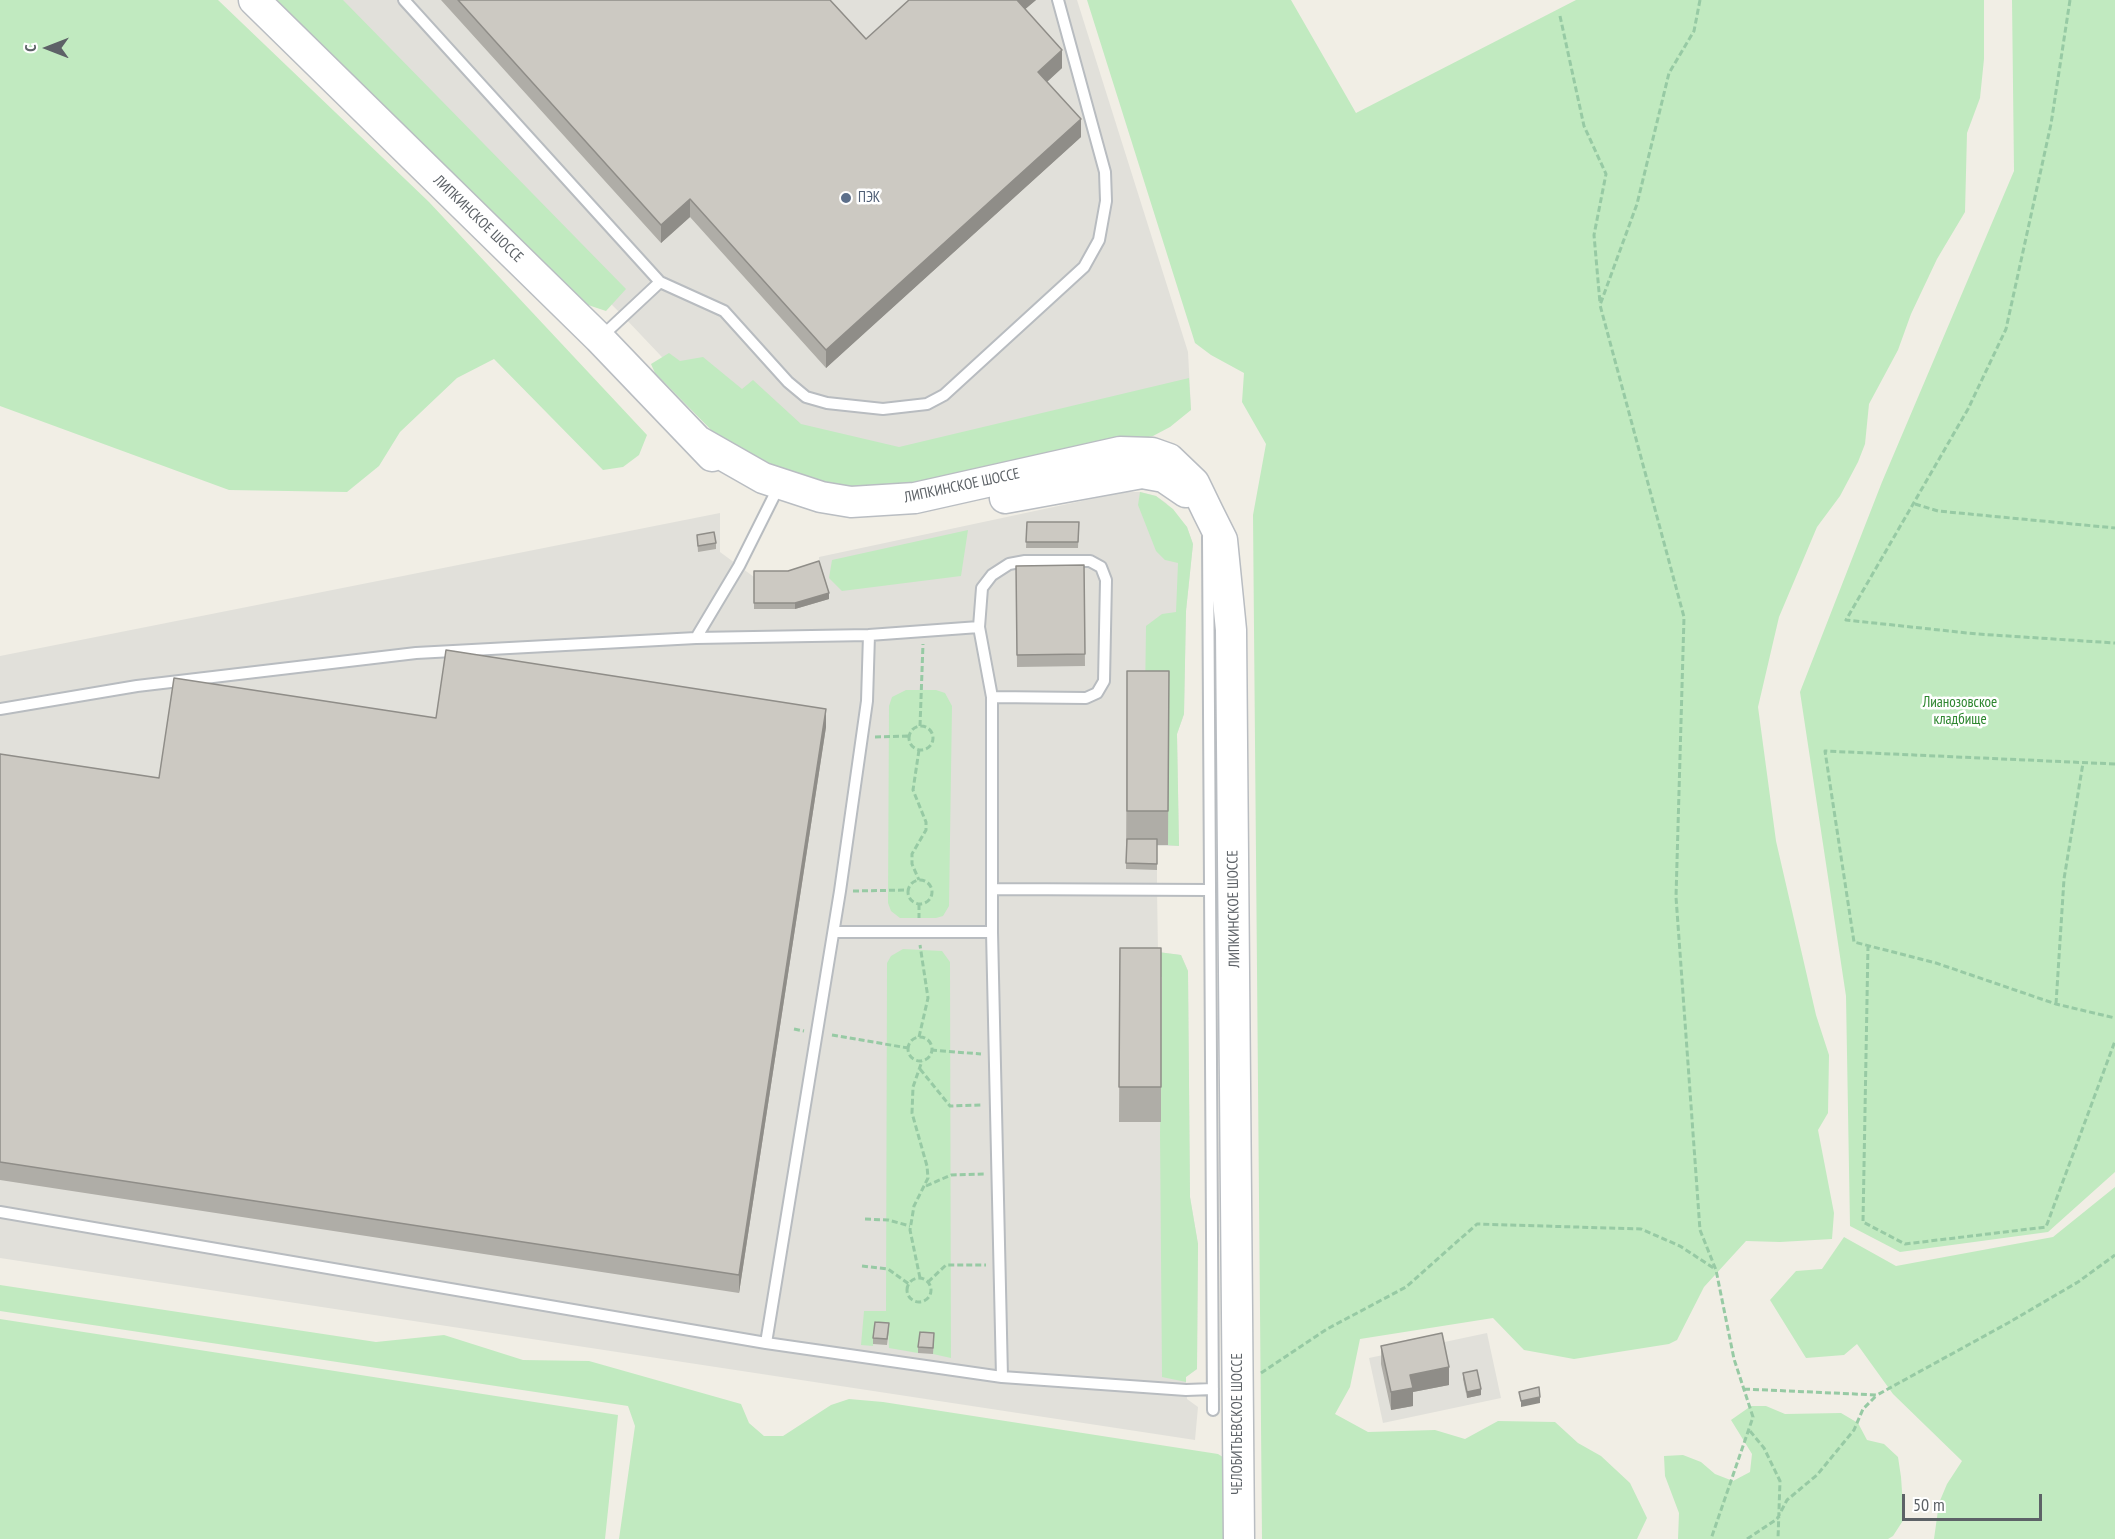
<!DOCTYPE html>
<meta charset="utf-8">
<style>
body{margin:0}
#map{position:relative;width:2115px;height:1539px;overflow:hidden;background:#f1eee5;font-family:"PT Sans Narrow",sans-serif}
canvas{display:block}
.north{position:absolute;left:18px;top:18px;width:60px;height:60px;-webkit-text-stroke:4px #fff;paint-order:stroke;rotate:270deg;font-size:16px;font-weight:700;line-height:24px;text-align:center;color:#5d6267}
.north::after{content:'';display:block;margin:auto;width:21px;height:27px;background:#5d6267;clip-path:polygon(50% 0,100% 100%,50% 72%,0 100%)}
.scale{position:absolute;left:1902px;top:1494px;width:140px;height:27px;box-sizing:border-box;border:3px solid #5d6267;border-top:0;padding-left:8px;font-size:18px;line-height:21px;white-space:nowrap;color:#5d6267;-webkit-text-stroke:4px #fff;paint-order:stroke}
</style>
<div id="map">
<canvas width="2115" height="1539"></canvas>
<div class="north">С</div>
<div class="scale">50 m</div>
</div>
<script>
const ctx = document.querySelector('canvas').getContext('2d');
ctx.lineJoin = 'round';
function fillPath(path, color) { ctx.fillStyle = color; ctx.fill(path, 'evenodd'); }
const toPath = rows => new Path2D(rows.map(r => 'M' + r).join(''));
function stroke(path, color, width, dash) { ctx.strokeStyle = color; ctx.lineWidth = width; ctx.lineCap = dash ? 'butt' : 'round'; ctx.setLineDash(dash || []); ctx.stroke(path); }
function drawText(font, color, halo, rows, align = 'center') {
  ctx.font = font + ' "PT Sans Narrow",sans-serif'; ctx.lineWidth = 5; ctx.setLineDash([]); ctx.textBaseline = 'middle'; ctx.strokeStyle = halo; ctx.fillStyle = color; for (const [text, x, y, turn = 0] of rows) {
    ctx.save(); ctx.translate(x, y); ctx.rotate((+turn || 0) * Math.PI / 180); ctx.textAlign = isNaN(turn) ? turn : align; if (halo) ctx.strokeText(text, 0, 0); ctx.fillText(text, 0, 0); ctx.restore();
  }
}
const industrial = toPath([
 [310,0,1077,0,1188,352,1191,410,896,485,754,454,623,316],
 [1124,492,1140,492,1156,496,1166,503,1187,527,1193,544,1186,611,1184,714,1177,734,1179,846,1157,846,1157,889,1158,952,1181,955,1188,971,1190,1197,1198,1244,1197,1369,1186,1377,1186,1382,1187,1399,1198,1407,1195,1440,0,1258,0,656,720,513,720,552,754,577,788,577,819,567,819,557],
 [1487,1333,1501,1398,1383,1423,1369,1358]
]);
const green = toPath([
 [0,0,218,0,429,202,647,435,639,455,623,467,603,470,494,359,457,378,400,432,379,466,347,492,229,490,0,406],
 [271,0,343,0,626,289,606,311,588,305,572,294],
 [1087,0,1291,0,1356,113,1576,0,1984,0,1984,59,1980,98,1967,133,1965,212,1937,259,1911,314,1898,350,1869,404,1865,444,1858,462,1840,496,1817,527,1779,617,1758,707,1776,841,1816,1015,1829,1055,1828,1113,1818,1130,1834,1213,1832,1239,1780,1242,1746,1241,1704,1287,1677,1340,1669,1344,1574,1359,1524,1350,1493,1318,1360,1339,1350,1387,1335,1414,1368,1432,1435,1430,1465,1439,1498,1421,1555,1422,1578,1443,1601,1456,1630,1483,1647,1518,1637,1539,1262,1539,1253,515,1266,444,1242,402,1244,373,1211,355,1195,343],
 [2012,0,2115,0,2115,1172,2048,1232,1900,1252,1850,1226,1846,996,1800,692,1882,482,2014,171],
 [669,353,680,361,703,357,742,389,753,380,801,424,899,447,1189,378,1191,410,1170,427,1153,436,897,492,801,482,722,441,655,373,651,364],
 [1140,492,1156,496,1173,509,1187,527,1193,544,1186,611,1184,714,1177,734,1179,846,1168,845,1166,706,1145,699,1146,626,1162,614,1176,612,1178,563,1165,560,1156,551,1138,505],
 [968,530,961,576,842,591,829,578,832,560],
 [906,690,936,690,945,693,952,706,949,906,943,916,936,918,900,918,891,911,888,903,889,706,892,697],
 [903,949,942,951,950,962,951,1358,933,1354,934,1340,920,1338,918,1353,889,1348,888,1329,875,1328,873,1346,861,1345,864,1311,886,1311,887,963,891,956],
 [1158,952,1181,955,1188,971,1190,1197,1198,1244,1197,1369,1186,1377,1186,1382,1162,1377,1160,1135,1162,977,1134,976],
 [2115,1187,2115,1539,1934,1539,1939,1503,1947,1484,1962,1461,1893,1394,1857,1344,1844,1355,1806,1358,1770,1300,1796,1271,1822,1269,1844,1237,1896,1266,2053,1237],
 [0,1285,376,1342,444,1335,523,1360,589,1361,741,1404,749,1423,764,1436,783,1436,831,1405,849,1399,883,1402,1218,1454,1226,1459,1225,1539,619,1539,635,1426,628,1406,0,1311],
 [0,1319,618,1415,605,1539,0,1539],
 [1751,1406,1766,1406,1785,1414,1841,1413,1858,1423,1867,1440,1884,1444,1898,1457,1901,1477,1904,1519,1893,1536,1888,1539,1678,1539,1679,1513,1665,1476,1664,1456,1683,1455,1701,1462,1715,1474,1733,1481,1750,1472,1752,1454,1731,1420]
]);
const path = toPath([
 [1700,0,1694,31,1669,73,1637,204,1600,305,1684,617,1676,897,1700,1230,1716,1270,1734,1359,1753,1417,1711,1539],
 [2070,0,2051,124,2006,329,1968,409,1846,620,1977,634,2115,643],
 [1560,16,1584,126,1606,174,1594,235,1600,303],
 [1915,504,1938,511,2115,528],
 [920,726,923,644],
 '909 738a12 12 0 1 1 24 0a12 12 0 1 1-24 0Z',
 [875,737,909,736],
 [919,750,913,790,926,822,926,830,912,854,912,864,919,880],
 [2115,764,1825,751,1854,942,1936,963,2056,1004,2115,1018],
 '908 892a12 12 0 1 1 24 0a12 12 0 1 1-24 0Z',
 [853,891,908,890],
 [919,904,919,918],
 [1868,945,1863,1222,1905,1244,2046,1227,2115,1041],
 [2056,1004,2064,879,2083,763],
 [794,1029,804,1031],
 [832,1035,908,1048],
 [919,1037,928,998,920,945],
 '908 1049a12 12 0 1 1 24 0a12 12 0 1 1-24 0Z',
 [931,1050,981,1054],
 [920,1069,950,1106,981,1105],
 [926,1186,951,1175,985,1174],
 [865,1219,888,1220,910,1226],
 [862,1266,888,1269,909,1284],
 [920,1278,910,1230,914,1206,928,1178,927,1166,912,1113,913,1087,922,1061],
 '907 1290a12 12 0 1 1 24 0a12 12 0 1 1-24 0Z',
 [928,1282,946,1265,986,1265],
 [1261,1373,1327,1329,1406,1287,1477,1224,1641,1229,1680,1246,1715,1269],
 [1744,1389,1877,1395,2008,1323,2078,1282,2115,1255],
 [1750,1431,1764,1448,1780,1481,1778,1539],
 [1747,1539,1777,1519,1787,1500,1817,1475,1854,1430,1863,1409,1877,1395]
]);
const lane = toPath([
 [404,0,660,282,724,311,788,382,806,397,827,403,883,409,927,404,944,395,1084,267,1099,240,1106,201,1105,172,1058,0],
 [600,338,660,282],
 [1208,537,1213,1410],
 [979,627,982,588,992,575,1009,564,1025,561,1090,561,1101,567,1106,580,1104,681,1097,693,1086,698,992,697],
 [696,638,739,566,779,486],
 [0,709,137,686,416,653,696,638,869,635,867,701,840,891,766,1343,0,1212],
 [993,889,1209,890],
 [834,932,992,932],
 [766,1343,1002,1377,992,932,992,697,979,627,869,635],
 [1002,1377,1186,1390,1213,1389]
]);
const secondary = toPath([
 [254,0,599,338,712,456],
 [698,441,763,478,821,497,851,502,915,498,1120,452,1152,453,1169,459,1194,483,1208,512,1222,540,1231,630,1239,1539],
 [1005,498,1142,473,1164,477,1186,492]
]);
const wall = toPath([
 [441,0,830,0,866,39,909,0,1036,0,1025,9,1062,68,1047,82,1081,137,826,368,690,217,661,243],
 [1027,522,1079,522,1078,548,1026,548],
 [697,535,716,543,716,549,698,552],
 [1084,565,1085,666,1017,667,1016,566],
 [754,571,829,599,795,609,754,609],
 [1127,671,1169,671,1168,845,1157,845,1157,870,1126,869],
 [826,727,739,1293,0,1180,0,754,159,778],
 [1120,948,1161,948,1161,1122,1119,1122],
 [889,1329,887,1345,873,1344,873,1338],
 [934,1340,933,1354,918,1353,918,1347],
 [1381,1346,1449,1385,1413,1392,1413,1406,1391,1410,1381,1364],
 [1463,1373,1481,1395,1467,1398,1463,1379]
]);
const shadedWall = toPath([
 [1016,0,1036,0,1016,17],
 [1062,50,1062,68,1038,90,1038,72],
 [1081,119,1081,137,826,368,826,350],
 [690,199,690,217,661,243,661,225],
 [829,593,829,599,795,609,795,603],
 [826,709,826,727,739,1293,739,1275],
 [1449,1367,1449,1385,1413,1392,1413,1406,1391,1410,1391,1392,1410,1375],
 [1481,1389,1481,1395,1467,1398,1467,1392],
 [1540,1397,1540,1403,1521,1407,1521,1401]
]);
const building = toPath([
 [458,0,830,0,866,39,909,0,1017,0,1062,50,1038,72,1081,119,826,350,690,199,661,225,458,0],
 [1027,522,1079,522,1078,542,1026,542,1027,522],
 [714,532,716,543,698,546,697,535,714,532],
 [819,561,829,593,795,603,754,603,754,571,788,571,819,561],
 [1084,565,1085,654,1017,655,1016,566,1084,565],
 [446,650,826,709,739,1275,0,1162,0,754,159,778,174,678,436,718,446,650],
 [1127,671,1169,671,1168,811,1127,811,1127,671],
 [1127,839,1157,839,1157,864,1126,863,1127,839],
 [1120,948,1161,948,1161,1087,1119,1087,1120,948],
 [875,1322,889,1323,887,1339,873,1338,875,1322],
 [920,1332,934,1333,933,1348,918,1347,920,1332],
 [1442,1333,1449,1367,1410,1375,1413,1388,1391,1392,1381,1346,1442,1333],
 [1477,1370,1481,1389,1467,1392,1463,1373,1477,1370],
 [1539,1387,1540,1397,1521,1401,1519,1392,1539,1387]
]);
const markers = [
 [846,198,6,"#5c6f8a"]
];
const serviceNames = [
 ["ПЭК",858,198]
];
const streetNames = [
 ["ЛИПКИНСКОЕ ШОССЕ",478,219,44],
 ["ЛИПКИНСКОЕ ШОССЕ",962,486,-12],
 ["ЛИПКИНСКОЕ ШОССЕ",1234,909,-91],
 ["ЧЕЛОБИТЬЕВСКОЕ ШОССЕ",1238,1424,-90]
];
const parkNames = [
 ["Лианозовское",1960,703],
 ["кладбище",1960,720]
];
fillPath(industrial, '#e1e0da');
fillPath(green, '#c1eac0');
stroke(lane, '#b8bcc0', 14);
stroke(secondary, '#b9bdc2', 33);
stroke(path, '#97caa4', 3, [6, 3]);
stroke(lane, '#fff', 10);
stroke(secondary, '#fff', 30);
fillPath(wall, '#afada7');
fillPath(shadedWall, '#8f8d88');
fillPath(building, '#ccc9c2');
stroke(building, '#8f8d88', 1.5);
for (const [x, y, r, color] of markers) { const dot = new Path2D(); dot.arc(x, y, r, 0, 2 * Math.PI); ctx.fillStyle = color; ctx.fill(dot); stroke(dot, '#fff', 2); }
drawText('15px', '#4e5e75', '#fff', serviceNames, 'left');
drawText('15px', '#5d6267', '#fff', streetNames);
drawText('15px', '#2d862f', '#fff', parkNames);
</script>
